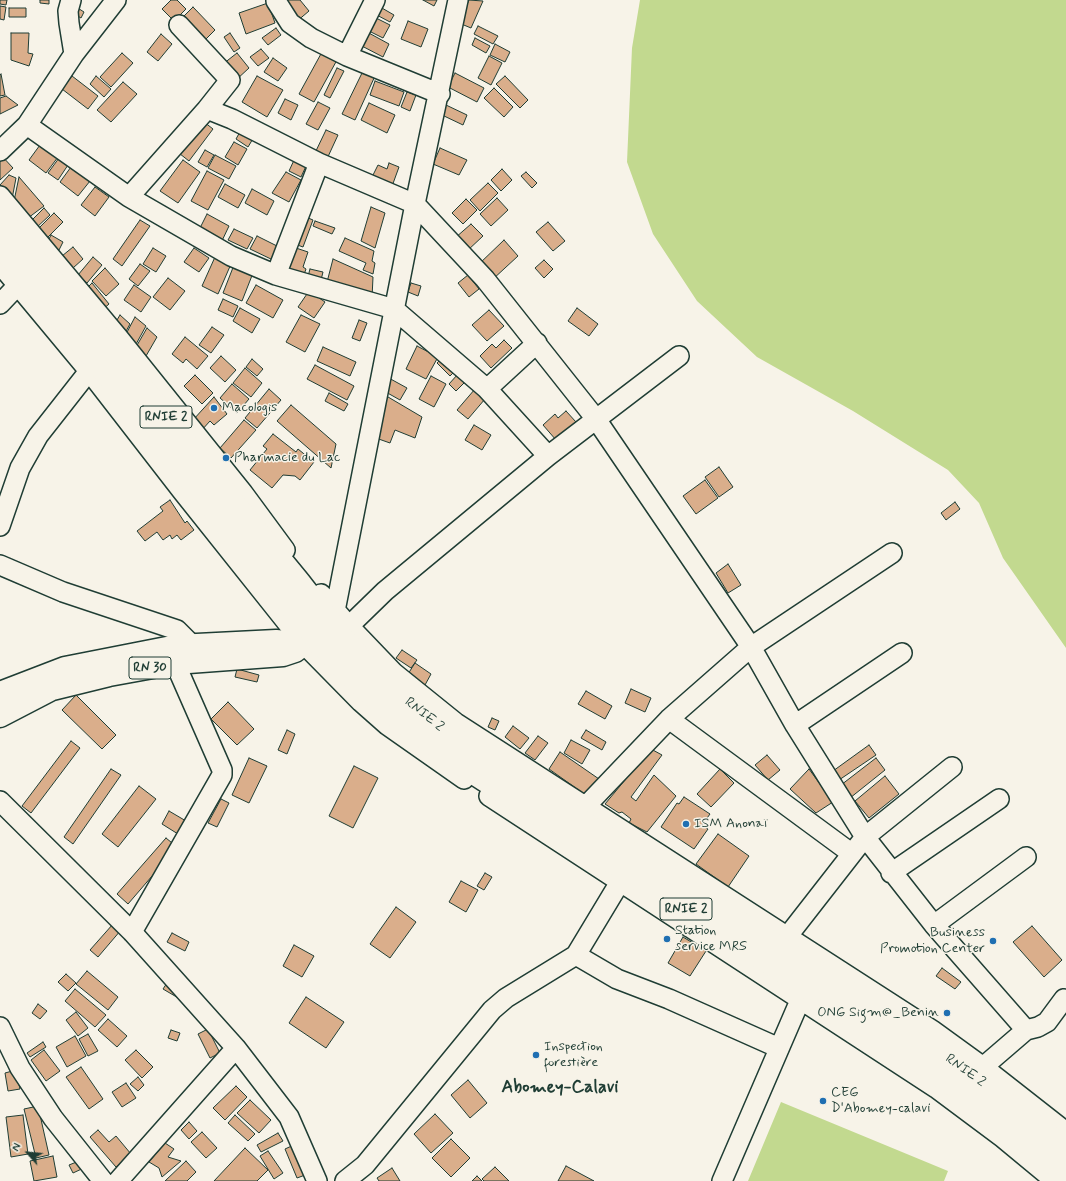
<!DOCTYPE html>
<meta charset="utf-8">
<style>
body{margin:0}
#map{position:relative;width:1066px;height:1181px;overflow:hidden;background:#f7f3e8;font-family:Mynerve,sans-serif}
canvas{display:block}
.north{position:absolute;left:8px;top:1133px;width:40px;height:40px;-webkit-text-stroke:3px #f7f3e8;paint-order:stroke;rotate:297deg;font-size:11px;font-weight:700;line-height:16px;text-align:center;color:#1f3d34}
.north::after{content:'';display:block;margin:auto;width:14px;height:18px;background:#1f3d34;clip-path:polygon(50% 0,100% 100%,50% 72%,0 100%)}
</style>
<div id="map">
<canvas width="1066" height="1181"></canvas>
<div class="north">N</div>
</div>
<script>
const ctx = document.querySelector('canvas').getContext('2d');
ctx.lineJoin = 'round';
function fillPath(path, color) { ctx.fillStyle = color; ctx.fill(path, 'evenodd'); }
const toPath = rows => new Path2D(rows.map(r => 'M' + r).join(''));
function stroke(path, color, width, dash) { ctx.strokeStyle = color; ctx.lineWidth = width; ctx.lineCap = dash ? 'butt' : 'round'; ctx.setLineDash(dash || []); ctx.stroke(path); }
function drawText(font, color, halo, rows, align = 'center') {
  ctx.font = font + ' Mynerve,sans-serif'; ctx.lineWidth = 3; ctx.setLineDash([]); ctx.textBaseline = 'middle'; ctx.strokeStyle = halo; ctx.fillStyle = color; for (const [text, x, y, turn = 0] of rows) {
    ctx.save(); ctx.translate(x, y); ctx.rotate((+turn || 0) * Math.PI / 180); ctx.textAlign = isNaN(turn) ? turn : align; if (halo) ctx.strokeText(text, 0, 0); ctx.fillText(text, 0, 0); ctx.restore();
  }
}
const green = toPath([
 [640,0,1066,0,1066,648,1003,558,979,503,948,470,853,411,757,357,697,301,653,234,627,162,632,48],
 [781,1102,948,1171,944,1181,748,1181]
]);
const building = toPath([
 [0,0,7,0,6,5,0,4,0,0],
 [40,0,49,0,49,4,40,3,40,0],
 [171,0,177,0,186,9,174,21,162,9,171,0],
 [284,0,300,0,309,11,296,22,284,0],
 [423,0,437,0,434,6,423,0],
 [469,0,483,1,471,28,459,23,469,0],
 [268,3,275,23,246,34,239,13,268,3],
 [375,4,394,15,390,22,371,12,375,4],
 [73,5,84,12,81,18,69,11,73,5],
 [0,6,6,7,4,20,0,19,0,6],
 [193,7,215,30,203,42,181,19,193,7],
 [9,8,26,8,26,17,9,17,9,8],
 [370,15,390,25,383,38,363,28,370,15],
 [408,21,428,29,421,47,401,39,408,21],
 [478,26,498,36,493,44,474,34,478,26],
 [276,28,281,35,268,45,262,38,276,28],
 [367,32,389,44,383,57,360,45,367,32],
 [11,33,29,33,28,53,33,54,29,66,11,60,11,33],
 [230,33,240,48,234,52,224,37,230,33],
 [161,34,172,44,158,61,147,52,161,34],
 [475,38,490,46,486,53,472,45,475,38],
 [495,44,510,52,505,62,490,55,495,44],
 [261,49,269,58,258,66,250,57,261,49],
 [322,52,337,60,314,102,299,94,322,52],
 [122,53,133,63,111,87,100,77,122,53],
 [237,53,249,68,236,80,223,64,237,53],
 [489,56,502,63,491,85,478,78,489,56],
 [273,58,287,68,278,81,264,72,273,58],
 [337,68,344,71,330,98,324,95,337,68],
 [363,71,375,76,355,120,342,114,363,71],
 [455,73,484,88,477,102,448,87,455,73],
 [1,74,5,95,0,96,0,75,1,74],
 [72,76,98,96,88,109,62,89,72,76],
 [96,76,111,89,104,97,90,84,96,76],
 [257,76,283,90,267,117,242,102,257,76],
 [505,76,528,100,520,108,496,84,505,76],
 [375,81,404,92,399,106,370,95,375,81],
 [123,82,137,94,111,122,97,110,123,82],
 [494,88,513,107,504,117,484,98,494,88],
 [407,92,416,95,410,111,401,107,407,92],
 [6,96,18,105,0,114,0,98,6,96],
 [285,99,298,105,291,120,278,113,285,99],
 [318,102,330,108,318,130,306,124,318,102],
 [369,103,395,115,387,133,361,120,369,103],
 [446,105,467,115,463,125,442,115,446,105],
 [199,118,213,129,189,161,175,150,199,118],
 [241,130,254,137,248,147,236,139,241,130],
 [326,130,338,135,326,161,314,155,326,130],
 [234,142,247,149,238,165,225,157,234,142],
 [40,145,58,157,46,173,29,160,40,145],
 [440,148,467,160,459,175,433,164,440,148],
 [205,150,214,155,207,167,198,162,205,150],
 [1,155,13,168,0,180,0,156,1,155],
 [215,155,236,166,229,179,208,168,215,155],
 [59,158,68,165,58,180,48,173,59,158],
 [295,158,307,164,301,177,289,171,295,158],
 [183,160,200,172,178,203,160,191,183,160],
 [389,163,399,167,391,189,371,179,378,165,387,169,389,163],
 [71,167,90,181,78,196,60,182,71,167],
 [502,169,512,180,501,191,491,180,502,169],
 [207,171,224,180,208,210,191,201,207,171],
 [286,172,301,180,289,202,272,193,286,172],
 [526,172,537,183,532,188,521,176,526,172],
 [9,175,16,178,12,199,0,185,9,175],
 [19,177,44,206,28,218,14,201,19,177],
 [488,183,498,193,480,211,470,200,488,183],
 [225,184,245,195,238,208,218,197,225,184],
 [95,187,109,197,95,216,81,205,95,187],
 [252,189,274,201,267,215,245,203,252,189],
 [497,198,508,210,491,226,480,214,497,198],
 [466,199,477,210,463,224,452,213,466,199],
 [371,207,385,213,375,248,361,241,371,207],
 [44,208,50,215,36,228,30,222,44,208],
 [54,213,63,222,46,239,37,230,54,213],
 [207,214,229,226,220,245,197,234,207,214],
 [301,215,313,220,303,247,292,243,301,215],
 [140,220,150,226,122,266,113,259,140,220],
 [315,221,335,228,332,234,313,226,315,221],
 [548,222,565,241,553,251,536,232,548,222],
 [471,224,483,236,467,251,455,238,471,224],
 [234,229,253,238,247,249,228,240,234,229],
 [51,235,63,242,59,250,47,243,51,235],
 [257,236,279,247,273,260,250,249,257,236],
 [345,238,374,251,372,261,375,263,373,274,363,270,366,263,339,251,345,238],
 [504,240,518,256,492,280,478,265,504,240],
 [290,246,308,252,303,267,306,269,302,280,287,275,289,268,283,266,290,246],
 [73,247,83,259,73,268,62,256,73,247],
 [153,248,166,256,156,272,143,264,153,248],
 [194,248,209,258,199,272,184,262,194,248],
 [93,257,102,265,87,283,78,275,93,257],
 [215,257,231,264,218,294,202,286,215,257],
 [333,259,373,277,372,298,326,286,333,259],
 [544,260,553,269,544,278,535,268,544,260],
 [140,264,150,271,138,286,129,279,140,264],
 [234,265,253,273,242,301,223,293,234,265],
 [105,268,119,284,106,296,92,281,105,268],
 [310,269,323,272,320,284,307,280,310,269],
 [468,275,479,289,469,297,458,283,468,275],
 [168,278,185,291,170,310,153,297,168,278],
 [92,283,109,304,102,310,85,290,92,283],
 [411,283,421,286,418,296,408,292,411,283],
 [134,285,151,297,141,312,124,300,134,285],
 [256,285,283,300,273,318,246,303,256,285],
 [309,291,325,302,314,318,298,307,309,291],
 [223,299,238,306,233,317,218,310,223,299],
 [240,308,260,319,252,333,233,321,240,308],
 [577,308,598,324,589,336,568,321,577,308],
 [489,310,504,326,487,341,472,325,489,310],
 [120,315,130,324,124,335,114,325,120,315],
 [301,315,320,324,305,352,286,342,301,315],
 [135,317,146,326,135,346,125,336,135,317],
 [359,320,367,323,360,341,352,338,359,320],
 [212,327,224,335,211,353,199,345,212,327],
 [147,328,157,337,146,356,136,347,147,328],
 [185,337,208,356,197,369,186,359,183,363,172,354,185,337],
 [504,340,512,348,491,368,480,356,492,344,496,348,504,340],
 [417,346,438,357,426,379,406,369,417,346],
 [323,347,356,362,350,376,317,361,323,347],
 [221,356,236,370,225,382,210,368,221,356],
 [443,357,456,370,450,376,437,363,443,357],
 [252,359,263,369,257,376,246,367,252,359],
 [315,365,354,386,347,400,307,379,315,365],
 [245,368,262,383,251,397,233,383,245,368],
 [458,374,466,381,456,391,449,384,458,374],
 [195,375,213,393,202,404,184,386,195,375],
 [431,376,446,384,434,407,419,399,431,376],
 [387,377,407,388,400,400,384,391,387,377],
 [232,384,249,399,237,413,220,398,232,384],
 [269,389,281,400,257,428,245,418,269,389],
 [475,389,485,399,468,419,457,410,475,389],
 [329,393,348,404,344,411,325,401,329,393],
 [383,394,422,417,415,438,395,430,390,443,373,437,383,394],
 [214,397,227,414,214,425,210,421,201,431,193,420,214,397],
 [291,405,336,444,331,468,277,421,291,405],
 [566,411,576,422,556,440,543,425,555,414,558,418,566,411],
 [244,420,256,430,231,458,220,448,244,420],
 [474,425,491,435,482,450,465,440,474,425],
 [273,434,296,452,298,449,314,462,300,480,295,476,283,475,272,488,250,470,267,449,263,446,273,434],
 [719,467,733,487,719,497,705,477,719,467],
 [705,480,718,498,696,514,683,496,705,480],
 [170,500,185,523,187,521,194,530,181,540,177,535,172,539,170,535,163,540,157,532,145,541,137,531,163,511,160,507,170,500],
 [955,502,960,509,946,520,941,513,955,502],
 [728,564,741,585,728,593,716,573,728,564],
 [402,650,417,660,411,668,396,658,402,650],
 [415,663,431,674,425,685,408,674,415,663],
 [237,669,259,675,257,682,235,677,237,669],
 [631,689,651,698,645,712,625,703,631,689],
 [586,691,612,706,605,719,578,704,586,691],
 [76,695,116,735,102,749,62,710,76,695],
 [228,702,254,729,237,745,211,719,228,702],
 [492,718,499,721,495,730,488,727,492,718],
 [513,726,529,738,520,749,505,737,513,726],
 [287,730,295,734,287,754,278,750,287,730],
 [586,730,606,742,602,750,581,738,586,730],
 [538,736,548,743,535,760,525,753,538,736],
 [571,740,590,750,582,764,564,753,571,740],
 [71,741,80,748,31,813,22,806,71,741],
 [869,745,876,755,839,780,833,771,869,745],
 [651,749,662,755,631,797,636,801,654,775,676,796,647,832,629,823,631,819,622,812,619,813,605,804,651,749],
 [560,752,599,779,587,796,549,769,560,752],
 [767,755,780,770,768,780,755,765,767,755],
 [249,758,267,766,249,803,232,795,249,758],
 [876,758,885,770,850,798,841,785,876,758],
 [354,766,378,778,353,828,329,816,354,766],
 [111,769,121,775,73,844,64,837,111,769],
 [720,769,734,783,711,807,697,794,720,769],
 [809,769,833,802,816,813,790,789,809,769],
 [885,776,899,794,869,818,855,801,885,776],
 [139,786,156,799,118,847,102,834,139,786],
 [684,797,710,814,702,825,708,829,694,849,661,827,677,803,679,804,684,797],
 [221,799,229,803,217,827,208,823,221,799],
 [169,811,186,821,178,834,162,824,169,811],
 [718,834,749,856,728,887,696,864,718,834],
 [166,838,177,847,128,904,117,894,166,838],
 [485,873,492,877,484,890,477,886,485,873],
 [461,881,478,890,466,912,449,902,461,881],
 [396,907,416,922,390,958,370,944,396,907],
 [113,924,121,930,98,957,90,950,113,924],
 [1032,926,1062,960,1044,977,1013,942,1032,926],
 [172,933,189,942,185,951,167,942,172,933],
 [683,937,706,951,690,976,668,963,683,937],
 [294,945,314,956,302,977,283,966,294,945],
 [942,968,961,982,955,989,936,976,942,968],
 [87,971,118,997,108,1010,76,984,87,971],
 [66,974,76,983,68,991,58,982,66,974],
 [167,983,180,999,163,989,167,983],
 [75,989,106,1015,95,1027,65,1001,75,989],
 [306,997,344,1022,326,1048,289,1023,306,997],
 [38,1004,47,1011,40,1019,32,1013,38,1004],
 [76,1012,88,1028,78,1036,66,1020,76,1012],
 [108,1019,127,1036,117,1047,98,1030,108,1019],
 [208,1029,220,1053,210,1058,198,1034,208,1029],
 [171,1030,180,1033,177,1041,168,1038,171,1030],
 [88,1034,98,1051,88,1056,79,1039,88,1034],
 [75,1036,86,1056,67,1067,56,1047,75,1036],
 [43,1042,46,1047,30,1057,27,1053,43,1042],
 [44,1050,60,1071,46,1081,31,1060,44,1050],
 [136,1050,153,1067,142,1078,125,1060,136,1050],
 [81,1067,103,1099,89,1109,66,1077,81,1067],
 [16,1070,20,1089,8,1091,5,1073,16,1070],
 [138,1077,144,1085,138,1091,130,1084,138,1077],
 [468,1080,487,1103,470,1118,451,1095,468,1080],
 [126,1083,136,1098,122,1107,112,1092,126,1083],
 [236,1086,247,1097,225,1120,213,1108,236,1086],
 [250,1100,271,1120,259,1133,237,1113,250,1100],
 [38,1106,49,1155,36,1158,24,1109,38,1106],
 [435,1114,453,1133,431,1153,414,1134,435,1114],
 [23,1115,28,1154,11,1157,6,1117,23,1115],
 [235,1115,255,1134,248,1141,228,1123,235,1115],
 [189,1122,197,1131,189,1139,181,1130,189,1122],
 [98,1130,109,1142,116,1136,131,1154,116,1167,90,1137,98,1130],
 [202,1132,217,1148,206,1158,191,1142,202,1132],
 [278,1133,283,1141,261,1152,257,1145,278,1133],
 [451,1139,470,1158,451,1177,432,1158,451,1139],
 [165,1143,174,1149,168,1157,181,1161,162,1177,159,1168,149,1162,165,1143],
 [296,1144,308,1174,297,1178,285,1149,296,1144],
 [245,1148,268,1170,257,1181,214,1181,245,1148],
 [268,1151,283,1173,274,1179,260,1156,268,1151],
 [53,1156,57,1177,34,1181,30,1161,53,1156],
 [84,1159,88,1166,73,1173,69,1165,84,1159],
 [186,1161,196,1172,187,1181,165,1181,186,1161],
 [566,1166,594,1181,558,1181,566,1166],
 [495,1167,509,1181,484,1181,482,1179,495,1167],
 [392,1168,400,1181,379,1181,377,1178,392,1168],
 [477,1176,482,1181,472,1181,477,1176]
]);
const minor = toPath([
 [71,0,68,11,69,23,74,54],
 [276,1,290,23,311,38,347,56,440,94],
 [179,25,230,80,207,109],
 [347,56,375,0],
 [27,125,129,197,231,256,276,275,394,309,487,389,548,456],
 [0,151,27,125,74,54,116,0],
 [0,196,118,337,243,493,285,550],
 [129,197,207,109,232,119,319,163,415,204,485,279,596,419,751,647,795,725,865,837,934,925,1026,1030],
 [0,264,89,371,182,491,304,644,361,702,387,725,464,779],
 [276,275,319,163],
 [0,304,18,285],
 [487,389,537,343],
 [0,526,20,468,38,436,89,371],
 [0,565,63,592,177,630,192,645],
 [321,594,349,626,394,673,456,723,932,1030,983,1067,1066,1132],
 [330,618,335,611,415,204,458,0],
 [349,626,385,591,548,456,679,356],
 [669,719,851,853],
 [795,725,902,653],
 [489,796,936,1088,1003,1138,1055,1181],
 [0,801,132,932,236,1048,289,1117,317,1181],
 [585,807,669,719,751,647,892,553],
 [891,873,999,799],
 [934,925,1026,857],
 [132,932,222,775,222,770,175,663],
 [787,937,865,837,952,767],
 [576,955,617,979,669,999,779,1048],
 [0,1027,20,1068,53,1118,103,1181],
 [983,1067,1026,1030,1038,1027,1047,1022,1064,999],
 [118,1181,236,1048],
 [345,1181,365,1165,492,1010,506,998,576,955,620,882],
 [722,1181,801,998]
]);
const major = toPath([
 [0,693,65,668,177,646,276,641,304,644],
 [0,716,52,689,109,675,175,663,283,655,295,651,314,636,327,622]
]);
const highway = toPath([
 [0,217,158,406,207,470,299,582,341,636,367,665,406,701,432,722,475,753,872,1007,978,1081,1066,1149],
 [0,245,112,381,314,636,346,672,400,720,464,767,887,1039,978,1103,1066,1174]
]);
const markers = [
 [214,408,4,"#1f6fb2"],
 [226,458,4,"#1f6fb2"],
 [686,824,4,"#1f6fb2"],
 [667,939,4,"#1f6fb2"],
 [993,941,4,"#1f6fb2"],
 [947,1013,4,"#1f6fb2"],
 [536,1055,4,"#1f6fb2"],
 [823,1101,4,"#1f6fb2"]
];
const shields = [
 [166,417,52],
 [150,668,42],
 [686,909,52]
];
const shieldNames = [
 ["RNIE 2",166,417],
 ["RN 30",150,668],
 ["RNIE 2",686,909]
];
const poiNames = [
 ["Macologis",222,408],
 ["Pharmacie du Lac",234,458],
 ["ISM Anonaï",694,824],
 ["Station",675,931],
 ["service MRS",675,947],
 ["Business",985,933,"right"],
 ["Promotion Center",985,949,"right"],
 ["ONG Sigm@_Benin",939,1013,"right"],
 ["Inspection",544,1047],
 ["forestière",544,1063],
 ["CEG",831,1093],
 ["D'Abomey-calavi",831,1109]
];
const streetNames = [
 ["RNIE 2",424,715,39],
 ["RNIE 2",965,1071,36]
];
const districtNames = [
 ["Abomey-Calavi",560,1088]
];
fillPath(green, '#c2d98f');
fillPath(building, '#daae8b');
stroke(building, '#1f3d34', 1);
stroke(minor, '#1f3d34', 22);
stroke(major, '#1f3d34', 25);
stroke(highway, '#1f3d34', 25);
stroke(minor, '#f7f3e8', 19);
stroke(major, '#f7f3e8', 22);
stroke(highway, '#f7f3e8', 22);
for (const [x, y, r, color] of markers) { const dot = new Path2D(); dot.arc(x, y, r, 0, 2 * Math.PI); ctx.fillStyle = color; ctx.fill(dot); stroke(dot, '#f7f3e8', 1.5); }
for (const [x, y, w] of shields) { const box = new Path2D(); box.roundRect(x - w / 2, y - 11, w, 22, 3); ctx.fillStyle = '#f7f3e8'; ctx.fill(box); stroke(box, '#1f3d34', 1); }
drawText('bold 13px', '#1f3d34', null, shieldNames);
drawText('14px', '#1f3d34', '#f7f3e8', poiNames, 'left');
drawText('14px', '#1f3d34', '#f7f3e8', streetNames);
drawText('bold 18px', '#1f3d34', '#f7f3e8', districtNames);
</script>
